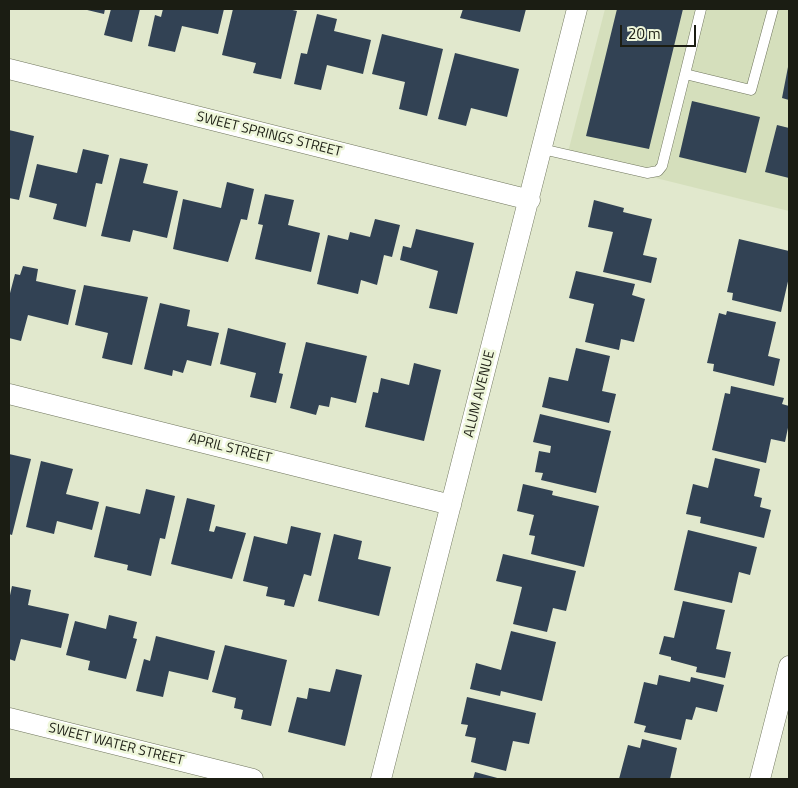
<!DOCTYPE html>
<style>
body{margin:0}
#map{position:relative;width:798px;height:788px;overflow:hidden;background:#e1e8cd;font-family:"Titillium Web",sans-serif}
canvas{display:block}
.frame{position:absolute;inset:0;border:10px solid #1b1d13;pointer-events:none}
.scale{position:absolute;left:620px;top:25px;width:76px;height:22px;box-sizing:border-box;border:2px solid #1b1d13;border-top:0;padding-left:6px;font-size:15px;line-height:18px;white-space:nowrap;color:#1b1d13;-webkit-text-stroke:4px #eef6da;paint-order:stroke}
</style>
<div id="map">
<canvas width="798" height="788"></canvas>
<div class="frame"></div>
<div class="scale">20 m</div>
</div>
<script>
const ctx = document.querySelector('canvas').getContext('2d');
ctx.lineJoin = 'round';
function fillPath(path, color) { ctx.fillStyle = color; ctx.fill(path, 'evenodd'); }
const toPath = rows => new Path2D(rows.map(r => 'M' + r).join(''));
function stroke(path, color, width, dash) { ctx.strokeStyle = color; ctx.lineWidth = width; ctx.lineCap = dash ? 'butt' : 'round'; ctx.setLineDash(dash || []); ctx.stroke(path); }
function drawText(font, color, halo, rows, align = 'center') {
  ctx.font = font + ' "Titillium Web",sans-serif'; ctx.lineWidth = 5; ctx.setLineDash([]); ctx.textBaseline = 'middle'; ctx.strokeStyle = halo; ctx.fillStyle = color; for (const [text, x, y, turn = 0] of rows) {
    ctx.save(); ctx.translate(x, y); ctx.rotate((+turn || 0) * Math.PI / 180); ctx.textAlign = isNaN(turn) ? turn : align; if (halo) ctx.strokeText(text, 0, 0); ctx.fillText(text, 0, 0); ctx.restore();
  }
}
const built = toPath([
 [605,9,789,9,789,211,567,156]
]);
const building = toPath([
 [83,9,105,9,104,14],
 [111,9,140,9,132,42,104,35],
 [163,9,224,9,218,34,182,26,175,52,148,46,155,15,161,17],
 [233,9,288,9,297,11,281,79,253,73,256,63,222,55],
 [463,9,526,9,520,32,460,18],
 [617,9,683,9,649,149,586,136],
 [317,14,337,19,334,31,371,40,363,74,327,65,321,90,294,84,301,53,307,54],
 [382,34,443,49,427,116,399,109,405,82,372,74],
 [455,53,519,69,507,117,471,108,466,126,438,119],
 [788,67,789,67,789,100,782,98],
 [692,101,760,117,746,173,679,157],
 [777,125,789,128,789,178,765,172],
 [9,130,34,136,19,200,9,198],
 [83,149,109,155,102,184,96,183,86,227,53,219,57,204,29,197,37,164,77,173],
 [120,158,148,164,143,183,178,191,167,238,133,230,130,242,101,236],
 [227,182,254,189,247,220,241,219,228,262,173,249,183,199,221,208],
 [265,194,294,200,288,225,320,233,311,272,255,259,263,225,258,224],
 [594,200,624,208,623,212,652,219,643,255,657,258,651,283,603,272,613,232,588,227],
 [375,219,400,225,392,257,384,255,377,285,361,280,358,294,317,284,328,235,348,240,350,232,370,237],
 [416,229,474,243,457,314,429,308,438,271,400,260,403,246,411,248],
 [739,239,789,251,789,277,781,312,732,300,733,293,727,292],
 [23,266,38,269,36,281,76,290,68,325,28,315,21,341,9,338,9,297,15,274,20,275],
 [576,271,635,284,632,295,645,299,634,342,621,339,619,350,585,342,594,304,569,298],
 [84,285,148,297,132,365,102,358,108,333,75,325],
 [160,303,190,310,187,326,219,333,211,366,187,360,183,373,173,370,172,376,144,369],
 [727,311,776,322,768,356,780,359,774,386,713,371,714,364,707,363,719,313,726,315],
 [228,328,286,343,279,373,283,374,276,403,250,397,256,373,220,364],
 [306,342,367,356,356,403,331,397,329,407,319,405,316,415,290,408],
 [576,348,610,356,602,391,616,394,609,423,542,407,549,377,568,381],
 [414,363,441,370,424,441,365,427,373,392,378,393,381,378,409,385],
 [731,386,784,398,782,404,789,406,789,423,785,442,771,439,766,463,712,450,725,393,730,394],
 [540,414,611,431,596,493,541,480,543,473,535,472,539,451,550,453,551,446,533,442],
 [9,454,31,459,12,535,9,534],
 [715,458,760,469,754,496,762,498,760,507,771,510,764,538,700,523,701,517,686,514,693,484,708,488],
 [41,461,73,469,66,494,99,502,92,530,57,521,54,534,26,527],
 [523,484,553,491,552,495,599,506,584,567,531,554,535,536,529,535,534,515,517,511],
 [146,489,175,496,165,539,160,538,151,576,127,570,128,565,94,557,106,506,140,514],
 [187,498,215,505,209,531,214,532,216,526,246,533,232,579,171,564],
 [291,526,321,533,311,576,304,574,294,607,284,605,285,600,266,596,268,587,243,581,254,536,287,544],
 [688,530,757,547,750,575,739,572,732,603,674,590],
 [334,534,362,541,358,559,391,567,379,616,318,601],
 [503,554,576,571,566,611,553,608,547,632,513,624,522,587,496,581],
 [12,586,31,590,28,605,69,614,61,648,21,639,15,661,9,659,9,600],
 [683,601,725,610,716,649,731,652,725,678,696,672,697,667,671,660,671,657,659,654,664,636,674,638],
 [109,615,137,622,133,638,137,639,126,679,88,670,90,661,66,655,75,621,106,629],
 [511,631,556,642,542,701,501,691,500,696,470,689,476,663,501,670],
 [156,636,215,651,208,680,169,671,163,697,136,691,144,659,150,661],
 [225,645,287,660,271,726,241,719,243,710,234,708,236,698,212,692],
 [336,669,362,675,345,746,288,732,297,697,307,699,309,688,330,692],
 [659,675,690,682,691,677,724,685,717,712,696,707,692,720,686,719,681,740,644,732,646,726,634,723,644,682,657,685],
 [467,697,536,713,529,744,513,741,506,771,471,762,476,738,465,736,468,725,461,724],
 [642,739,677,748,670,779,619,779,628,745,640,748],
 [475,772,501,779,473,779]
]);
const service = toPath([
 [701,9,685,74,751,90,773,9],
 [542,149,647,173,658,171,662,166,685,74]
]);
const minor = toPath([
 [9,69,530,200],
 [9,394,451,505],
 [9,718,253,779],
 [381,779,577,9],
 [760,779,789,666]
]);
const streetNames = [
 ["SWEET SPRINGS STREET",269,135,14],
 ["ALUM AVENUE",480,394,-76],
 ["APRIL STREET",230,449,14],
 ["SWEET WATER STREET",116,745,14]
];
fillPath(built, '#d5dfbc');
fillPath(building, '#324254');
stroke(service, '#70765e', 11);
stroke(minor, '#70765e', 21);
stroke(service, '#fff', 10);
stroke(minor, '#fff', 20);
drawText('14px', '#1b1d13', '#eef6da', streetNames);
</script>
